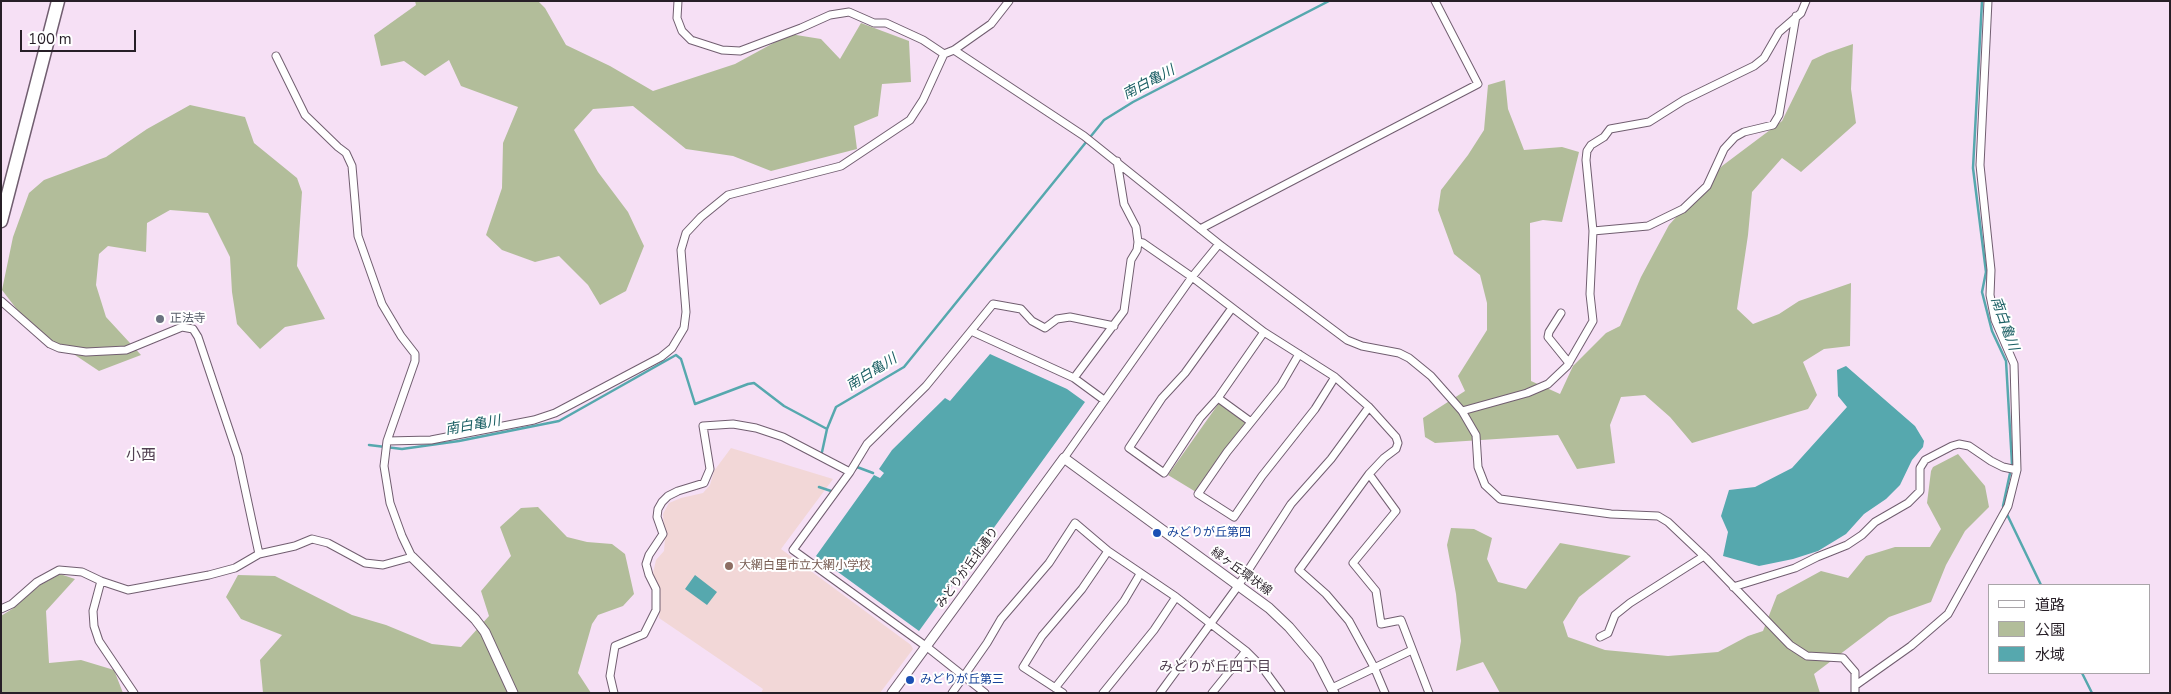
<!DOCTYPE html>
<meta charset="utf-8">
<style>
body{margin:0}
#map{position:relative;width:2171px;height:694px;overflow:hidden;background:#f6e0f5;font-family:"Nunito Sans","Noto Sans JP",sans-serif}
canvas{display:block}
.frame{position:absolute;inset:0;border:2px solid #271f27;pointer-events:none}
.legend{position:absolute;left:1988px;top:584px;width:162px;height:90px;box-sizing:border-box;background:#fff;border:1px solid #a9a5a9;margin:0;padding:6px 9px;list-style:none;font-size:15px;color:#271f27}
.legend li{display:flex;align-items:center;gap:10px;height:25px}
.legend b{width:25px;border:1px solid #a9a5a9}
.scale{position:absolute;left:20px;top:30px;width:116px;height:22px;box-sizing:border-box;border:2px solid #271f27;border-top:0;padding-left:6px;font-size:15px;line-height:18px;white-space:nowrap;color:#271f27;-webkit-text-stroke:4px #fff;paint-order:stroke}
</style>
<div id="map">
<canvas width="2171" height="694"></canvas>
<div class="frame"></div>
<ul class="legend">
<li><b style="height:6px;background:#fff"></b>道路</li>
<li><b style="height:14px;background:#b2bd9a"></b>公園</li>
<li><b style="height:14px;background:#56a8ae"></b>水域</li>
</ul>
<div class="scale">100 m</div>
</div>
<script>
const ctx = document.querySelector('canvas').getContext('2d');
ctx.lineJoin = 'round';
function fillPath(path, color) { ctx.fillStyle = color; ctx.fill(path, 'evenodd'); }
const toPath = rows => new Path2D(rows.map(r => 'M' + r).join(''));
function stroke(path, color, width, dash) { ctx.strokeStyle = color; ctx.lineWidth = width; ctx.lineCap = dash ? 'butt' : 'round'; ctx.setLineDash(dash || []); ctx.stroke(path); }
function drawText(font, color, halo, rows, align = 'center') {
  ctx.font = font + ' "Nunito Sans","Noto Sans JP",sans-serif'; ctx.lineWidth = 4; ctx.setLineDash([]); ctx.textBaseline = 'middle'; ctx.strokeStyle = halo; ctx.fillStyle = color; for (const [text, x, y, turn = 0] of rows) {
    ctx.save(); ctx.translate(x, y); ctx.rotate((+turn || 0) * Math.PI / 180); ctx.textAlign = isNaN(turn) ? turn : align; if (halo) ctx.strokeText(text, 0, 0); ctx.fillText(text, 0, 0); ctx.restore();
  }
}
const education = toPath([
 [731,448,833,479,781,549,911,645,913,649,880,693,761,693,763,689,659,618,660,599,653,573,656,560,664,551,665,539,663,514,669,503,681,498,703,493,710,485,714,471]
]);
const green = toPath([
 [415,1,538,1,545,8,566,45,610,66,653,91,735,64,790,34,821,39,840,59,861,23,909,41,911,82,882,84,878,116,854,126,857,149,771,171,733,156,686,149,633,106,593,109,574,130,598,172,628,212,644,246,626,291,600,305,588,285,559,256,535,262,502,250,486,235,502,188,503,143,518,107,461,86,449,60,425,76,404,61,381,66,374,35,416,5],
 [1853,44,1851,89,1856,123,1801,172,1782,158,1752,192,1748,235,1737,309,1753,324,1779,314,1799,301,1851,283,1850,346,1824,349,1803,362,1817,395,1808,409,1692,443,1670,417,1645,395,1621,397,1610,425,1615,463,1577,469,1558,435,1435,443,1425,437,1423,418,1465,391,1458,376,1487,330,1487,303,1480,275,1454,254,1438,210,1441,190,1468,155,1484,130,1488,85,1505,80,1508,109,1524,150,1562,147,1579,152,1562,222,1543,220,1530,223,1531,381,1560,394,1573,366,1606,333,1620,326,1641,277,1669,225,1722,166,1782,121,1812,60,1827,53],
 [190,105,245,117,254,143,297,178,302,192,297,266,325,319,285,327,260,349,237,324,232,292,230,257,208,213,170,210,147,223,146,252,108,246,99,254,96,285,106,317,141,355,99,371,63,347,38,337,2,290,13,237,29,193,44,180,106,157,147,129],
 [1219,403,1247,424,1196,492,1168,475],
 [1958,454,1985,486,1989,507,1965,531,1946,565,1931,602,1889,617,1814,674,1820,693,1500,693,1483,662,1456,671,1461,641,1456,594,1447,545,1451,528,1474,529,1492,538,1487,559,1498,582,1526,589,1560,543,1631,556,1579,597,1563,622,1568,637,1605,650,1668,656,1718,652,1748,636,1763,631,1777,595,1821,571,1848,578,1866,556,1895,547,1930,547,1941,529,1927,503,1931,471,1933,467],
 [538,507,567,537,587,542,612,544,625,554,634,594,623,606,598,615,592,624,578,673,591,693,263,693,260,660,282,635,241,619,226,597,238,575,275,576,352,615,386,625,432,644,461,647,489,616,481,591,511,556,500,527,521,508],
 [60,574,75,579,46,611,49,663,81,660,114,670,123,693,1,693,1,616,12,609,40,585]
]);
const water = toPath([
 [990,354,1067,389,1085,402,919,631,816,556,874,475,880,478,884,473,879,469,892,450,945,398,950,401],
 [1846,366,1915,426,1924,441,1923,447,1912,460,1900,485,1886,499,1864,514,1846,534,1818,551,1793,559,1759,566,1723,556,1728,532,1721,516,1729,490,1755,487,1792,468,1847,407,1838,396,1837,370],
 [695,575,717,592,707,605,685,589]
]);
const stream = toPath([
 [1982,1,1973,168,1986,272,1982,292,1992,331,2006,361,2012,464,2003,506,2041,585],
 [369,445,402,449,459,441,559,421,676,355,681,359,695,404,748,384,754,383,784,406,827,429],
 [822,452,827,429,836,407,904,367,1104,120,1133,102,1329,1],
 [855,469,857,467,873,473],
 [819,487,834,492],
 [2082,673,2092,693]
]);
const minor = toPath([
 [678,1,677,18,682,31,691,40,722,50,740,51,801,28,830,15,849,12,874,23,886,23,923,40,944,54],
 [954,50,1084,136,1219,244,1347,340,1362,346,1399,353,1409,358,1431,376,1462,411,1476,435,1478,467,1485,485,1500,499,1611,514,1658,516,1668,522,1706,558,1790,645,1807,656,1843,658,1855,672,1855,693],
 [1200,229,1478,84,1435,1],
 [1593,231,1648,226,1683,209,1707,186,1724,149,1735,137,1744,132,1773,125,1779,115,1796,16],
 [1138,242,1143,243,1192,277,1264,332,1335,377,1369,407,1396,437,1398,443,1396,449,1384,458,1369,474,1299,570,1326,594,1349,621,1374,667,1385,693],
 [1,301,50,344,59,348,86,352,126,350,182,327,193,329,198,337,238,456,259,554],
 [1232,308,1185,373,1162,398,1129,448,1164,473,1200,418,1218,398,1264,332],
 [1561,313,1549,332,1548,337,1569,363],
 [971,331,993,304,1021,309,1032,321,1045,328,1057,319,1070,317,1114,326],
 [1299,354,1281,385,1227,452,1198,494,1234,517,1262,476,1315,409,1335,377],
 [1074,378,1124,311,1131,260,1137,250,1138,242,1136,227,1124,204,1117,161],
 [1218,398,1251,422],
 [1462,411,1527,393,1548,384,1567,366,1593,321,1590,294,1593,231,1586,160,1587,151,1591,145,1604,137,1610,129,1649,122,1684,100,1754,66,1764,58,1779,32,1801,13,1806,1],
 [387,441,431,440,534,420,555,413,661,357,672,348,684,328,686,312,681,250,686,233,701,217,728,195,841,166,910,120,923,100,944,54,954,50,991,24,1009,1],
 [1064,458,1192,277,1219,244],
 [1369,474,1396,511,1353,563,1376,591,1381,624,1401,620,1429,693],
 [101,581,93,611,94,626,99,641,134,693],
 [1733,587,1795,568,1817,557,1847,545,1862,535,1875,522,1908,503,1920,491,1920,468,1925,460,1952,446,1959,444,1969,446,1991,461,2003,467,2017,470],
 [1,609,12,604,37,582,59,570,82,572,101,581,128,590,209,575,235,568,259,554,295,546,312,539,328,543,365,563,383,565,412,557,402,536,390,503,384,466,387,441,415,361,415,354,401,336,382,304,358,236,352,166,346,153,338,147,305,115,276,56],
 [1600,637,1608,633,1615,615,1630,603,1704,556],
 [1856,685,1911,646,1948,614,2008,506,2017,470,2014,364,1995,320,1990,295,1991,270,1980,165,1988,1],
 [1055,688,1124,601,1140,574],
 [1332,688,1412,650],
 [614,693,610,676,615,646,644,634,656,610,656,589,649,575,646,564,649,555,663,534,657,517,658,509,662,502,668,496,678,491,704,483,710,469,703,426,733,424,756,428,783,437,850,472],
 [952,693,987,643,1001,619,1049,563,1075,523,1108,551,1176,597,1246,651,1262,667,1281,693],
 [985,693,927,647,793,550,850,472,867,444,926,386,971,331,1074,378,1104,400],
 [1063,693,1023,667,1042,636,1082,589,1108,551],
 [1103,693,1154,630,1176,597],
 [1160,693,1238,586,1291,504,1331,459,1369,407],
 [1212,693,1246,651]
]);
const tertiary = toPath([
 [412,557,475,619,485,632,513,693],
 [892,693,1064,458,1269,608,1289,627,1317,660,1334,693]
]);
const motorway = toPath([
 [1,221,58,1]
]);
const markers = [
 [160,319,5,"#6b7280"],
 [1157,533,5,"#1a4fb4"],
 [729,566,5,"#8d6e63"],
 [910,680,5,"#1a4fb4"]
];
const worshipNames = [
 ["正法寺",170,319]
];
const transitNames = [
 ["みどりが丘第四",1167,533],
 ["みどりが丘第三",920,680]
];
const educationNames = [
 ["大網白里市立大網小学校",739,566]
];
const streetNames = [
 ["みどりが丘北通り",968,568,-54],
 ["緑ヶ丘環状線",1241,572,36]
];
const waterNames = [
 ["南白亀川",1149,83,-28],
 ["南白亀川",2004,324,70],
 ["南白亀川",872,373,-32],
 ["南白亀川",473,426,-10]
];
const neighbourhoodNames = [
 ["みどりが丘四丁目",1215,668]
];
const quarterNames = [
 ["小西",141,456]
];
fillPath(education, '#f2d7d7');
fillPath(green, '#b2bd9a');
fillPath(water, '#56a8ae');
stroke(stream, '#56a8ae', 2.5);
stroke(minor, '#715e70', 9);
stroke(tertiary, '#715e70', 11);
stroke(motorway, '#715e70', 15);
stroke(minor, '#fff', 7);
stroke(tertiary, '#fff', 9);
stroke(motorway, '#fff', 12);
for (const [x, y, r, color] of markers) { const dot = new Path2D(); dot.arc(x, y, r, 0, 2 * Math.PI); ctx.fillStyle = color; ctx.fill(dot); stroke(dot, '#fff', 2); }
drawText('12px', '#5b616d', '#fff', worshipNames, 'left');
drawText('12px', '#164399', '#fff', transitNames, 'left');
drawText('12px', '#785e54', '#fff', educationNames, 'left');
drawText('12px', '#271f27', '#fff', streetNames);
drawText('italic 14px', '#1b5f64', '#fff', waterNames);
drawText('14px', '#503f50', '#fff', neighbourhoodNames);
drawText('15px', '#503f50', '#fff', quarterNames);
</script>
